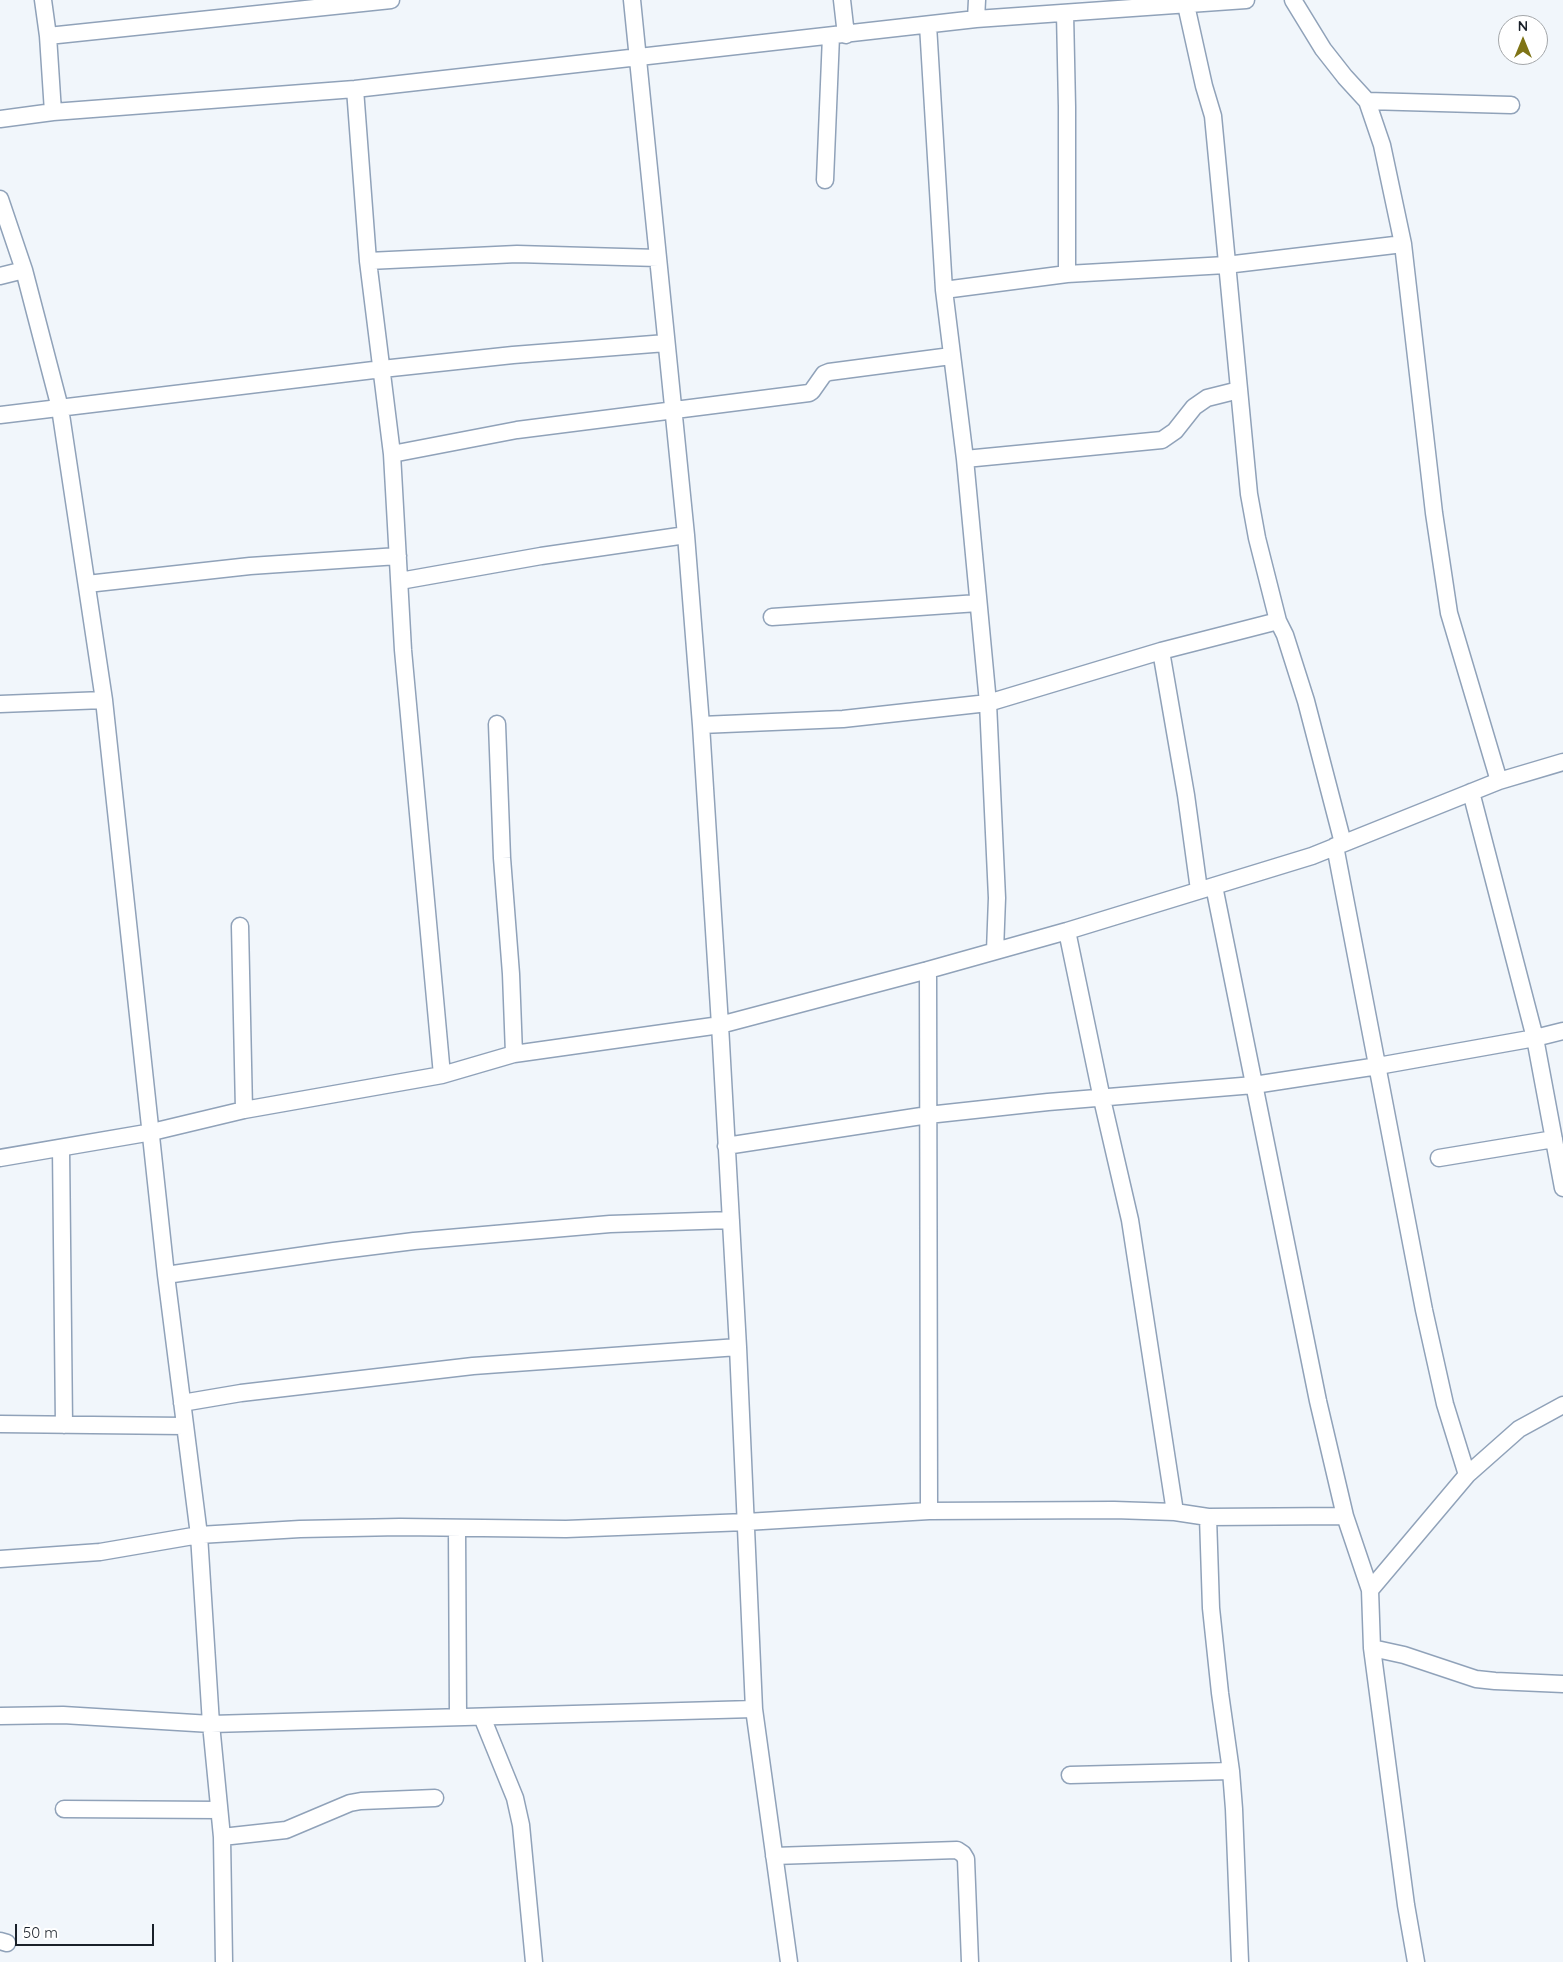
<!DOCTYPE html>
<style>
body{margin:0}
#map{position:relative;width:1563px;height:1962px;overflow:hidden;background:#f1f6fb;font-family:Quicksand,sans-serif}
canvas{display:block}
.north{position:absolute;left:1498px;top:15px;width:50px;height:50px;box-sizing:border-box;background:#fff;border:1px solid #a3a6a9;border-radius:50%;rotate:0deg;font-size:14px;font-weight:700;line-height:20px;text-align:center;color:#192029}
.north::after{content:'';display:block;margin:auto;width:18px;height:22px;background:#7f7416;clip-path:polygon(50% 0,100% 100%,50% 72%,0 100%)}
.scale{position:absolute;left:15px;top:1924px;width:139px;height:22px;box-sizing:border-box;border:2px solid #192029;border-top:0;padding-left:6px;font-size:15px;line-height:18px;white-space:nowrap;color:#192029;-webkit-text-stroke:4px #fff;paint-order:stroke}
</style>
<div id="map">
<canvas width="1563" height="1962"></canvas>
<div class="north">N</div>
<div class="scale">50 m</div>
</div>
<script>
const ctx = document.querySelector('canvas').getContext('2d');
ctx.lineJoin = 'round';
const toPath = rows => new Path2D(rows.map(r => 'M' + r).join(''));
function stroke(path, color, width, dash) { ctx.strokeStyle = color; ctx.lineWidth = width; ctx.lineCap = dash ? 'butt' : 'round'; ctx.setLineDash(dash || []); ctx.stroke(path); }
const street = toPath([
 [43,0,48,36,53,112],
 [632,0,686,535,701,725,720,1025,738,1347,754,1709,789,1962],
 [842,0,846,35],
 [1293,0,1323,49,1345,77,1367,101,1382,145,1403,244,1434,513,1449,613,1499,781],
 [1186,5,1204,86,1213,116,1249,494,1257,538,1278,621,1285,635,1306,701,1343,843],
 [1065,13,1067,107,1067,274],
 [976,19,977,0],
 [928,25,944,290,965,459,988,703,997,898,995,951],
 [48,36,391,0],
 [355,89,368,261,392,454,403,650,442,1075],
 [1367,101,1511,105],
 [0,119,53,112,355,89,976,19,1246,0],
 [825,180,831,36],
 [0,199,24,270,60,408,104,700,166,1275,199,1535,211,1724,222,1837,224,1962],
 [368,261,517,254,658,258],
 [0,276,24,270],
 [944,290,1067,274,1226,265,1403,244],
 [0,415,382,369,513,355,666,343],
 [392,454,517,430,809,393,812,391,824,374,829,372,951,356],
 [965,459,1162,440,1175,431,1194,407,1207,398,1239,390],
 [400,581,541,556,686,535],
 [87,584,250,566,398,556],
 [772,617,978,603],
 [1161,651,1186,795,1199,890],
 [0,704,104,700],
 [497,724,502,858,511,974,514,1054],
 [701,725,843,719,988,703,1161,651,1278,621],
 [1471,792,1535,1038,1563,1188],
 [1335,846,1424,1310,1445,1404,1467,1475],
 [1214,886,1318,1401,1345,1516],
 [240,926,244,1110],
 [1067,931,1102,1099,1130,1220,1175,1512],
 [928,970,929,1511],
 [726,1146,928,1115,1048,1102,1254,1085,1378,1066,1535,1038,1563,1031],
 [61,1148,64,1425],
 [0,1158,152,1132,244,1110,442,1075,514,1054,720,1025,928,970,1067,931,1312,856,1499,781,1563,762],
 [1439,1158,1554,1139],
 [166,1275,334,1251,414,1241,610,1224,731,1220],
 [182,1403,241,1393,473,1366,738,1347],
 [0,1424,184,1426],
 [1208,1517,1211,1608,1220,1693,1231,1771,1234,1809,1240,1962],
 [457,1528,458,1716],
 [0,1559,100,1552,199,1535,300,1529,400,1527,566,1529,746,1522,929,1511,1114,1510,1175,1512,1208,1517,1345,1516,1370,1590,1372,1648,1406,1905,1416,1962],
 [1370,1590,1467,1475,1519,1429,1563,1405],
 [1372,1648,1404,1655,1476,1679,1495,1681,1563,1684],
 [0,1716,63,1715,211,1724,754,1709],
 [482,1717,515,1798,521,1825,534,1962],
 [1070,1775,1231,1771],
 [64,1809,219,1810],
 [222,1837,286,1830,350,1803,361,1801,435,1798],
 [774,1856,957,1850,963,1854,966,1859,970,1962],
 [0,1941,7,1943]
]);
stroke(street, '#90a2b9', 19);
stroke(street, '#fff', 16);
</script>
